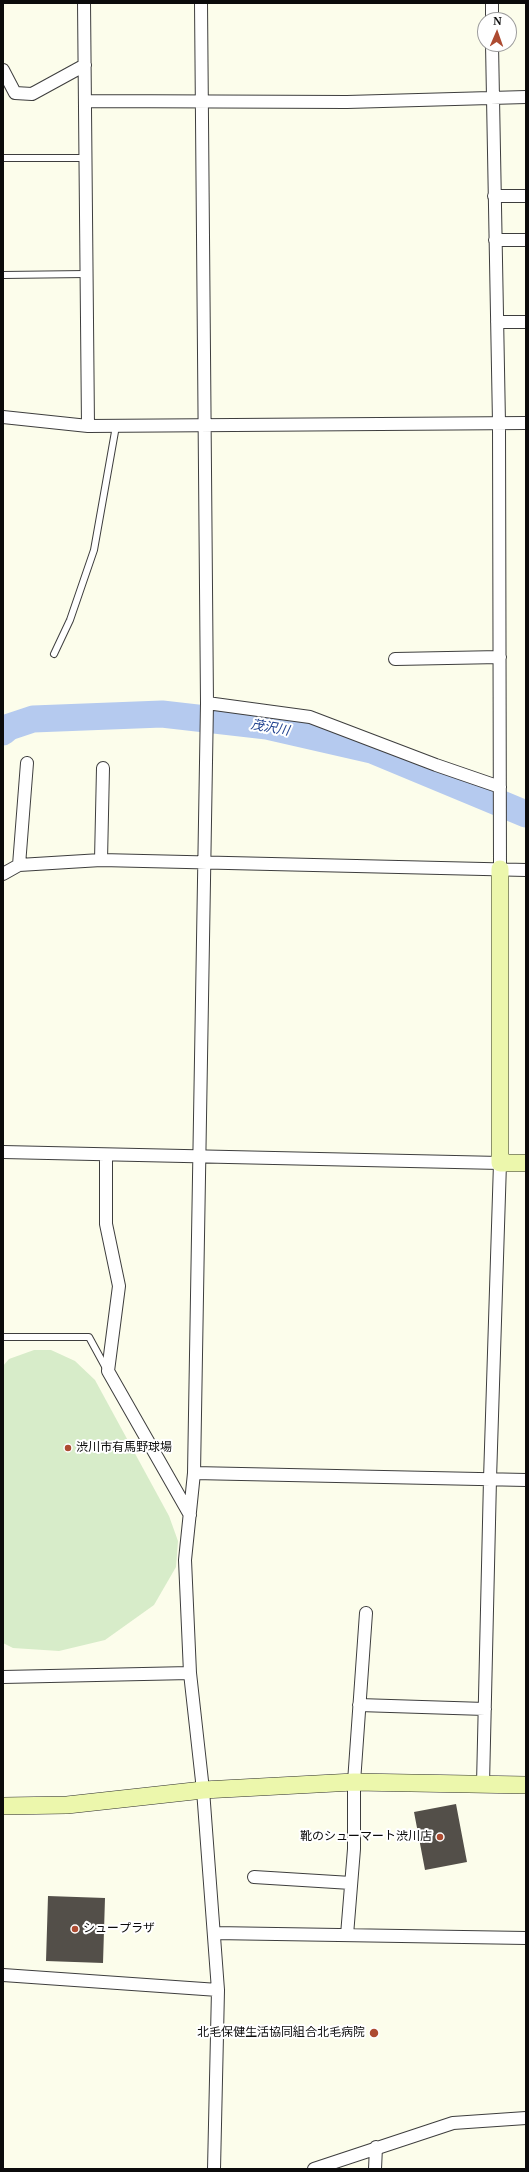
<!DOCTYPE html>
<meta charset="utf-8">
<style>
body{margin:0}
#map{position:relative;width:529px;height:2172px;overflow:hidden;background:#fcfdeb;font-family:"Noto Serif",serif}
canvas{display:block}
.frame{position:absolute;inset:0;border:4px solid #0b0b0b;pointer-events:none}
.north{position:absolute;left:477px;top:12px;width:40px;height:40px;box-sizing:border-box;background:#fff;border:1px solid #9d9d9d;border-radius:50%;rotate:2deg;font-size:11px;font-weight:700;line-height:16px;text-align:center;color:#0b0b0b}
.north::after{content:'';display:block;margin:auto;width:14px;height:18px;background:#ad4b31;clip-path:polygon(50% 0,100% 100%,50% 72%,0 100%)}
</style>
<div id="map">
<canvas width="529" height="2172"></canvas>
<div class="frame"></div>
<div class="north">N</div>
</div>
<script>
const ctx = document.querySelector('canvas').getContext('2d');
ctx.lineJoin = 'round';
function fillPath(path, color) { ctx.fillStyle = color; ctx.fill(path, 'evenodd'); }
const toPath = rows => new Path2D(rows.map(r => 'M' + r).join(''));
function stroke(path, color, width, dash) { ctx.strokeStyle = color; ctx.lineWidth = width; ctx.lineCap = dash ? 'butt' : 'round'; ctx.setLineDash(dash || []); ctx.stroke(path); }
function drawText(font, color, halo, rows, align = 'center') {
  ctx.font = font + ' "Noto Serif","Noto Sans JP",serif'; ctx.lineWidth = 4; ctx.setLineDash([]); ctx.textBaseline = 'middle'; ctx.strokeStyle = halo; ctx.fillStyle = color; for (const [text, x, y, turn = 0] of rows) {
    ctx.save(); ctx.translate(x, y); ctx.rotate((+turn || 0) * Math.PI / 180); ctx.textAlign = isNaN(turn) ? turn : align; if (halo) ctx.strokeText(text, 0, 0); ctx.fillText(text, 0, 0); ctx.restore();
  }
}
const pitch = toPath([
 [34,1350,51,1350,75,1361,95,1380,169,1516,178,1541,176,1567,154,1605,105,1640,59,1651,13,1648,3,1643,3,1366,9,1359]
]);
const river = toPath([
 [3,732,9,727,33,719,162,714,267,726,372,750,526,814]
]);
const building = toPath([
 [456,1804,467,1862,425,1870,414,1812],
 [48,1896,105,1898,103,1963,46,1961]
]);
const lane = toPath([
 [3,158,86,158],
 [3,275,86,274],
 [54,654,70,620,94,550,116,426],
 [3,1337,89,1337,107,1370]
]);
const street = toPath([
 [84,3,88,426],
 [201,3,207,703,194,1473,185,1560,190,1673,203,1790,218,1990,214,2169],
 [492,3,492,20],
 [492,44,499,423,500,869],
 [3,70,15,93,32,94,85,65],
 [85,101,347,102,526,97],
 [494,196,526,196],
 [495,240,526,240],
 [497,322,526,322],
 [3,417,88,426,526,423],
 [395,659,500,657],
 [207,703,310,717,436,765,500,787],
 [101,860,103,768],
 [19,865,27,763],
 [3,874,19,865,101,860,526,870],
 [3,1152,500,1163,490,1479,483,1784],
 [106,1155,106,1224,119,1286,108,1371,190,1515],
 [194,1473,526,1480],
 [3,1677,190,1673],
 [359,1705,485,1709],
 [254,1877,351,1883],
 [214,1933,526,1938],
 [347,1935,354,1849,354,1782,366,1613],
 [3,1975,218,1990],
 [314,2169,453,2123,526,2118],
 [375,2169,376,2147]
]);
const secondary = toPath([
 [500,869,500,1163,526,1163],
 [3,1806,67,1805,203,1790,354,1782,526,1785]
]);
const markers = [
 [68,1448,4,"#ad4b31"],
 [440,1837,4,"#ad4b31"],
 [75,1929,4,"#ad4b31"],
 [374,2033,5,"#ad4b31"]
];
const poiNames = [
 ["渋川市有馬野球場",76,1448],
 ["靴のシューマート渋川店",432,1837,"right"],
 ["シュープラザ",83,1929],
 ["北毛保健生活協同組合北毛病院",365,2033,"right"]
];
const waterNames = [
 ["茂沢川",270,728,10]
];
fillPath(pitch, '#d7ecc9');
stroke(river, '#b5caef', 27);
fillPath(building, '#534f49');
stroke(lane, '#3e3e3e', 8);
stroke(street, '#3e3e3e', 14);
stroke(secondary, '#2d2d2d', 18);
stroke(lane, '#fff', 6);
stroke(street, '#fff', 12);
stroke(secondary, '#ecf7ac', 17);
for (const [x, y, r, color] of markers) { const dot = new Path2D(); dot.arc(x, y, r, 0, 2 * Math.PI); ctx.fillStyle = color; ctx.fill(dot); stroke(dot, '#fff', 1.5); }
drawText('12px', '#0b0b0b', '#fff', poiNames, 'left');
drawText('italic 13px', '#224390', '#fff', waterNames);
</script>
